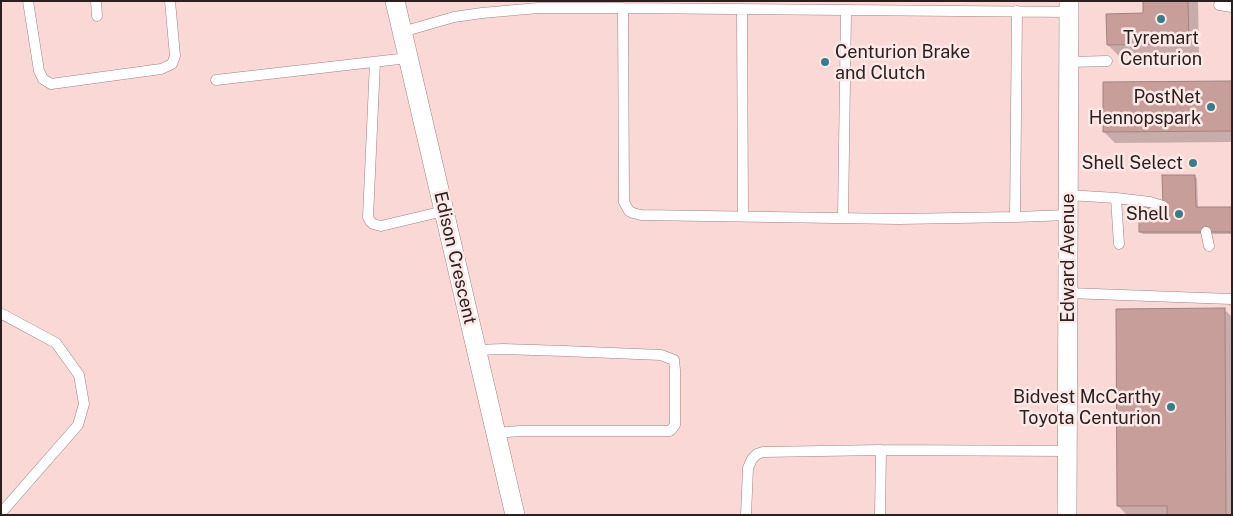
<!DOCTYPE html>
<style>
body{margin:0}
#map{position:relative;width:1233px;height:516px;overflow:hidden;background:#f9d8d5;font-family:"Public Sans",sans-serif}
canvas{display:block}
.frame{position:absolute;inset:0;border:2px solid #2c201f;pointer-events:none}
</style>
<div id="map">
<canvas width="1233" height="516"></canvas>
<div class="frame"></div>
</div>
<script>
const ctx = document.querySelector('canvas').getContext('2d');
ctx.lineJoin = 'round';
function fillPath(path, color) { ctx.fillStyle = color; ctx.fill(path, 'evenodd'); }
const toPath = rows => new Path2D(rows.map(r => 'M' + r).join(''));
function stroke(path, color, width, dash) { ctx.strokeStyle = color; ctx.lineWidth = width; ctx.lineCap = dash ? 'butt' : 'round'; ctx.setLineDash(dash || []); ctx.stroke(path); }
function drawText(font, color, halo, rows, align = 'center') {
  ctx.font = font + ' "Public Sans",sans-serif'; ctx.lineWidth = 5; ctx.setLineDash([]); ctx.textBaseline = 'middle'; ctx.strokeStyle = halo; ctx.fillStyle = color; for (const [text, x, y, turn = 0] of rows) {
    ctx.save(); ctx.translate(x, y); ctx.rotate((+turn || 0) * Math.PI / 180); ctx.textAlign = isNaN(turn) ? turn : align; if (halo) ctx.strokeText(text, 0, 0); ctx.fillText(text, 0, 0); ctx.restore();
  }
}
const shadow = toPath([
 [1144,1,1198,1,1199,55,1119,56,1108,45,1144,14],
 [1232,82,1232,142,1115,143,1104,132],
 [1195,176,1197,179,1198,208,1232,208,1232,234,1143,234,1140,232],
 [1224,309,1232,317,1232,515,1127,515,1118,506]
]);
const building = toPath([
 [1143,1,1188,1,1189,44,1107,45,1106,14,1143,13,1143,1],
 [1232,81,1232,131,1103,132,1103,82,1232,81],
 [1162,175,1195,175,1196,207,1232,207,1232,232,1139,232,1139,206,1163,206,1162,175],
 [1225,308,1226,515,1167,515,1167,506,1117,506,1116,309,1225,308]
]);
const service = toPath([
 [28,1,39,71,43,79,51,84,161,69,172,64,175,56,170,1],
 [96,1,97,16],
 [1219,5,1232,7],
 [623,8,624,202,629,211,633,213,641,215,899,219,1015,217,1068,215],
 [742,9,743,216],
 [402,32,454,17,482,13,538,8,623,8,1069,12],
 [375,62,368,217,370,221,373,224,381,226,444,211],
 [1070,62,1107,61],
 [216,80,408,58],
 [1068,195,1116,198,1119,244],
 [1116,198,1150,202,1163,206],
 [843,217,846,11],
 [1015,217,1017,11],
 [1206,232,1209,246],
 [1068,293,1231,299,1232,300],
 [477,350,503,349,564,351,661,355,674,360,675,370,675,425,670,431,520,431,496,433],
 [1,513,78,425,84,404,79,375,56,343,2,314],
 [746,515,748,468,752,459,757,454,763,452,881,450,1067,451],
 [880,515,881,450]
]);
const minor = toPath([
 [395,1,515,515],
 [1067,515,1069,1]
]);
const markers = [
 [1161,19,5,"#377f88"],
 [825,62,5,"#377f88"],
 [1211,107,5,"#377f88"],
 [1193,163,5,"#377f88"],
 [1179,214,5,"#377f88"],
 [1171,407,5,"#377f88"]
];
const poiNames = [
 ["Tyremart",1161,38,"center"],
 ["Centurion",1161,59,"center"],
 ["Centurion Brake",835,52,"left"],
 ["and Clutch",835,73,"left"],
 ["PostNet",1201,97],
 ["Hennopspark",1201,118],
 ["Shell Select",1183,163],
 ["Shell",1169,214],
 ["Bidvest McCarthy",1161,397],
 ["Toyota Centurion",1161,418]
];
const streetNames = [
 ["Edison Crescent",455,258,77],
 ["Edward Avenue",1068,258,-90]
];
fillPath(shadow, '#0003');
fillPath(building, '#c89e9a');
stroke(building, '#a0827f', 1);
stroke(service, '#a0827f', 11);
stroke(minor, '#a0827f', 20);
stroke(service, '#fff', 10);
stroke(minor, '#fff', 19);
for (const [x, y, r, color] of markers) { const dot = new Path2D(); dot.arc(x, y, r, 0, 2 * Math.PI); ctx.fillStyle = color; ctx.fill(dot); stroke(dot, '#fde9e7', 2); }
drawText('18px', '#2c201f', '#fde9e7', poiNames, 'right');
drawText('18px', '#2c201f', '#fde9e7', streetNames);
</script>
